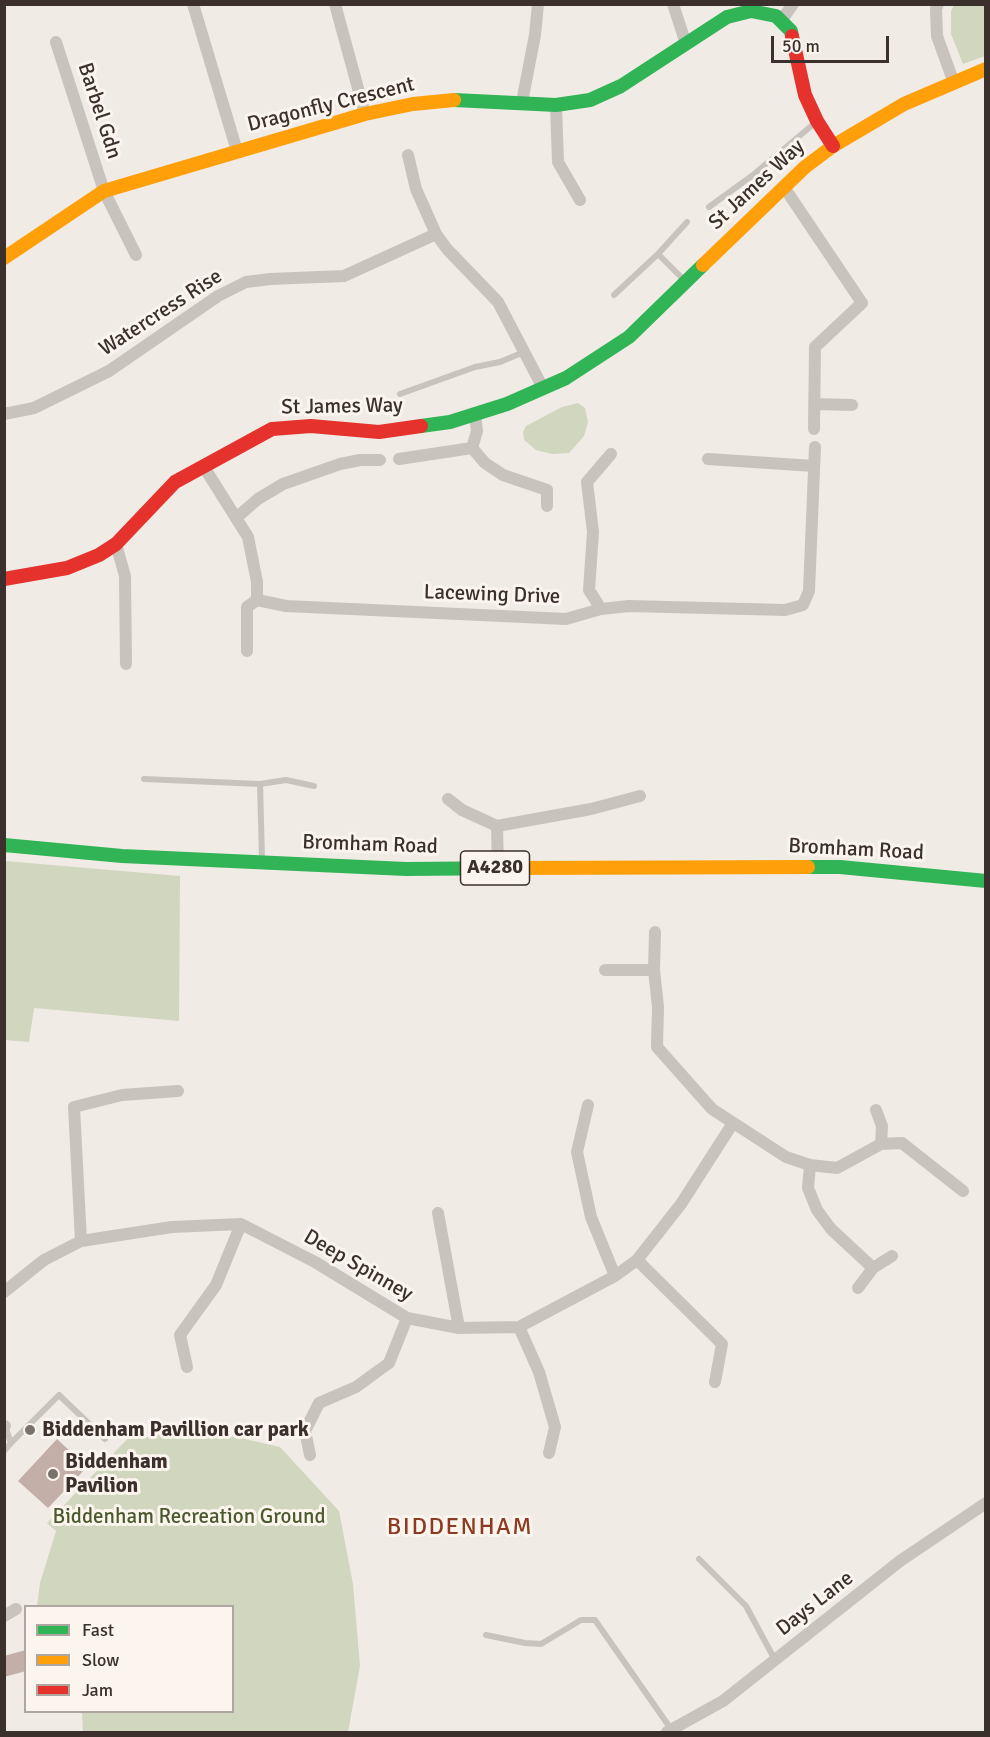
<!DOCTYPE html>
<style>
body{margin:0}
#map{position:relative;width:990px;height:1737px;overflow:hidden;background:#f0ebe5;font-family:Signika,sans-serif}
canvas{display:block}
.frame{position:absolute;inset:0;border:6px solid #3b302b;pointer-events:none}
.legend{position:absolute;left:24px;top:1605px;width:210px;height:108px;box-sizing:border-box;background:#fbf5ee;border:2px solid #aea6a0;margin:0;padding:8px 10px;list-style:none;font-size:18px;color:#3b302b}
.legend li{display:flex;align-items:center;gap:12px;height:30px}
.legend b{width:30px;border:2px solid #aea6a0}
.scale{position:absolute;left:771px;top:36px;width:118px;height:27px;box-sizing:border-box;border:3px solid #3b302b;border-top:0;padding-left:8px;font-size:18px;line-height:21px;white-space:nowrap;color:#3b302b;-webkit-text-stroke:4px #fbf5ee;paint-order:stroke}
</style>
<div id="map">
<canvas width="990" height="1737"></canvas>
<div class="frame"></div>
<ul class="legend">
<li><b style="height:8px;background:#30b455"></b>Fast</li>
<li><b style="height:8px;background:#ff9f0a"></b>Slow</li>
<li><b style="height:8px;background:#e5322d"></b>Jam</li>
</ul>
<div class="scale">50 m</div>
</div>
<script>
const ctx = document.querySelector('canvas').getContext('2d');
ctx.lineJoin = 'round';
function fillPath(path, color) { ctx.fillStyle = color; ctx.fill(path, 'evenodd'); }
const toPath = rows => new Path2D(rows.map(r => 'M' + r).join(''));
function stroke(path, color, width, dash) { ctx.strokeStyle = color; ctx.lineWidth = width; ctx.lineCap = dash ? 'butt' : 'round'; ctx.setLineDash(dash || []); ctx.stroke(path); }
function drawText(font, color, halo, rows, align = 'center') {
  ctx.font = font + ' Signika,sans-serif'; ctx.lineWidth = 6; ctx.setLineDash([]); ctx.textBaseline = 'middle'; ctx.strokeStyle = halo; ctx.fillStyle = color; for (const [text, x, y, turn = 0] of rows) {
    ctx.save(); ctx.translate(x, y); ctx.rotate((+turn || 0) * Math.PI / 180); ctx.textAlign = isNaN(turn) ? turn : align; if (halo) ctx.strokeText(text, 0, 0); ctx.fillText(text, 0, 0); ctx.restore();
  }
}
const green = toPath([
 [954,5,985,5,985,56,963,64,951,34,951,11],
 [578,403,585,408,588,422,584,436,569,453,552,454,536,450,524,440,523,432,526,426,562,407],
 [5,861,180,876,179,1021,34,1008,29,1042,5,1040],
 [184,1425,280,1447,339,1511,353,1584,360,1666,348,1732,83,1732,82,1712,232,1712,232,1606,37,1606,40,1583,56,1531,47,1523,132,1434,149,1437]
]);
const building = toPath([
 [57,1439,87,1467,48,1508,18,1481],
 [26,1650,26,1671,4,1677,4,1656]
]);
const lane = toPath([
 [709,207,753,175,816,122],
 [685,281,658,254,687,222],
 [614,295,658,254],
 [400,394,475,367,500,362,524,352],
 [144,779,260,784,262,859],
 [260,784,286,780,314,786],
 [11,1443,59,1395,105,1439],
 [4,1451,11,1443,5,1426],
 [699,1559,746,1606,775,1660],
 [486,1635,525,1643,541,1644,581,1620,595,1620,671,1729]
]);
const street = toPath([
 [193,4,237,151],
 [335,4,365,114],
 [673,4,686,44],
 [938,4,936,9,937,36,954,83],
 [781,21,793,4],
 [56,42,104,191,136,255],
 [522,102,535,35,538,4],
 [556,105,558,162,580,200],
 [408,155,416,189,436,234],
 [784,187,862,303,815,347,814,429],
 [815,404,852,405],
 [4,414,34,408,109,371,218,296,246,282,270,279,344,276,436,234,447,249,498,302,543,388],
 [472,448,477,431,475,415],
 [399,459,472,448,485,463,503,475,547,490,547,506],
 [708,459,814,466],
 [204,467,248,537,257,582,257,600],
 [236,518,258,499,283,484,340,464,360,460,380,460],
 [116,544,125,576,126,664],
 [257,600,286,606,566,619,601,609,629,606,785,610,803,605,809,591,815,447],
 [601,609,589,590,593,532,587,482,611,454],
 [247,651,247,607,257,600],
 [448,799,462,810,497,826],
 [498,868,497,826,591,809,640,796],
 [605,970,654,970,658,1007,657,1047,712,1109,786,1157,810,1165,837,1168,881,1144,902,1143,963,1191],
 [654,970,655,932],
 [588,1105,577,1152,591,1217,615,1276],
 [876,1110,882,1126,881,1144],
 [810,1165,808,1188,817,1210,831,1229,873,1268,858,1288],
 [438,1213,459,1328],
 [81,1241,74,1107,122,1095,178,1091],
 [637,1260,722,1344,715,1382],
 [873,1268,892,1256],
 [4,1292,44,1260,81,1241,172,1227,241,1224,315,1262,407,1318,459,1328,519,1327,615,1276,637,1260,681,1204,733,1123],
 [519,1327,539,1372,555,1427,549,1453],
 [187,1367,180,1335,216,1285,241,1224],
 [4,1426,5,1426],
 [310,1455,305,1431,319,1403,356,1387,389,1363,407,1318],
 [4,1616,16,1609],
 [667,1732,723,1701,900,1561,986,1503]
]);
const fast = toPath([
 [454,100,556,105,590,100,621,86,727,17,751,11,776,16,791,31,792,36],
 [421,426,450,422,507,404,566,378,629,337,703,265],
 [4,845,122,856,406,869,515,868],
 [808,867,840,867,986,881]
]);
const slow = toPath([
 [4,258,104,191,365,114,413,104,454,100],
 [703,265,805,167,833,146,904,104,986,69],
 [515,868,808,867]
]);
const jam = toPath([
 [792,36,805,95,817,121,833,146],
 [4,579,67,568,99,555,116,544,175,482,272,429,311,426,379,432,421,426]
]);
const markers = [
 [30,1430,6,"#7a716c"],
 [53,1474,6,"#7a716c"]
];
const shields = [
 [495,868,69]
];
const shieldNames = [
 ["A4280",495,868]
];
const streetNames = [
 ["Dragonfly Crescent",331,105,-14],
 ["Barbel Gdn",99,111,72],
 ["St James Way",757,185,-43],
 ["Watercress Rise",161,313,-33],
 ["St James Way",342,407,-1],
 ["Lacewing Drive",492,595,2],
 ["Bromham Road",370,845,2],
 ["Bromham Road",856,850,3],
 ["Deep Spinney",358,1266,30],
 ["Days Lane",815,1604,-38]
];
const poiNames = [
 ["Biddenham Pavillion car park",42,1430],
 ["Biddenham",65,1462],
 ["Pavilion",65,1486]
];
const parkNames = [
 ["Biddenham Recreation Ground",189,1517]
];
const quarterNames = [
 ["BIDDENHAM",460,1528]
];
fillPath(green, '#d1d6bf');
fillPath(building, '#c3afa7');
stroke(lane, '#c9c3be', 6);
stroke(street, '#c9c3be', 12);
stroke(fast, '#30b455', 14);
stroke(slow, '#ff9f0a', 14);
stroke(jam, '#e5322d', 14);
for (const [x, y, r, color] of markers) { const dot = new Path2D(); dot.arc(x, y, r, 0, 2 * Math.PI); ctx.fillStyle = color; ctx.fill(dot); stroke(dot, '#fbf5ee', 2); }
for (const [x, y, w] of shields) { const box = new Path2D(); box.roundRect(x - w / 2, y - 17, w, 34, 4.5); ctx.fillStyle = '#fbf5ee'; ctx.fill(box); stroke(box, '#3b302b', 1.5); }
drawText('bold 20px', '#3b302b', null, shieldNames);
drawText('21px', '#3b302b', '#fbf5ee', streetNames);
drawText('bold 21px', '#3b302b', '#fbf5ee', poiNames, 'left');
drawText('21px', '#4a5a2e', '#fbf5ee', parkNames);
ctx.letterSpacing = '1.5px';
drawText('24px', '#8c3b22', '#fbf5ee', quarterNames);
ctx.letterSpacing = '0px';
</script>
